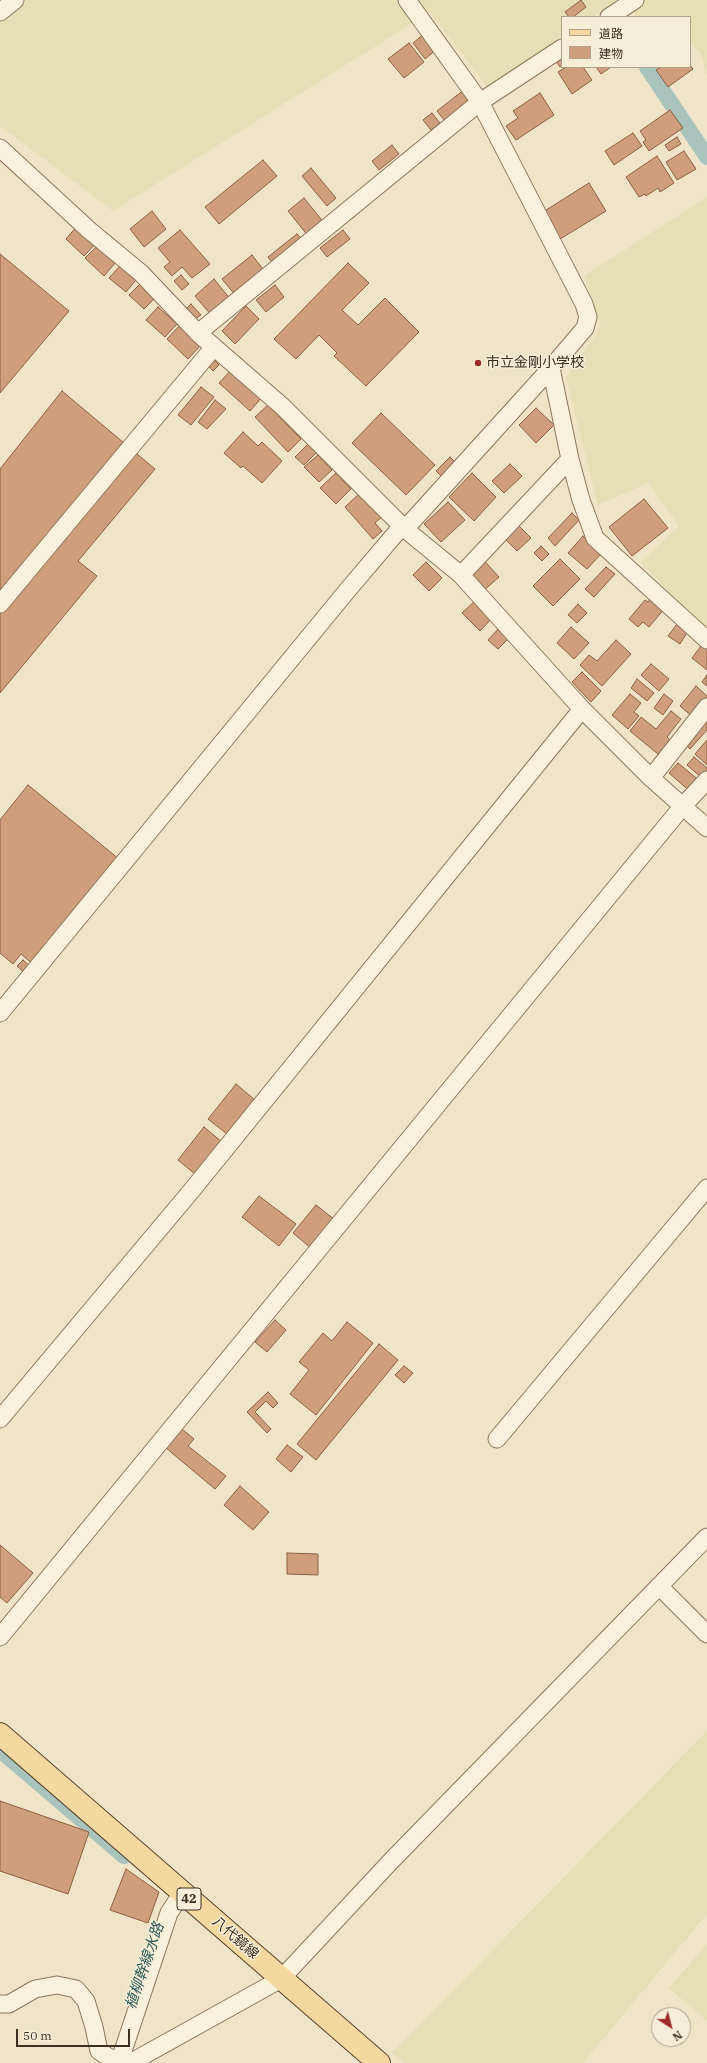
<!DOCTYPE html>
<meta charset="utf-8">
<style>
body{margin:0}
#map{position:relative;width:707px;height:2063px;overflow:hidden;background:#f0e4c8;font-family:"IBM Plex Serif","Noto Sans JP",serif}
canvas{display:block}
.legend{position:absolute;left:561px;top:16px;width:130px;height:52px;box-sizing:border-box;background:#f7eed8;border:1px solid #ada18e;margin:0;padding:5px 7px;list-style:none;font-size:12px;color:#3d2e20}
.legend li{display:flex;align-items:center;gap:8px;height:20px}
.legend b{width:20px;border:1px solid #ada18e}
.north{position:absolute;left:651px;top:2007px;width:40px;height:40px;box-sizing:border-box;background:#f7eed8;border:1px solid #ada18e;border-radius:50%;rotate:144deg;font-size:11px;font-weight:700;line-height:16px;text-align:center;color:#3d2e20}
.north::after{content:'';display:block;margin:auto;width:14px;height:18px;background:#9e2a2b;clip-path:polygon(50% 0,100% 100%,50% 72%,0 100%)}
.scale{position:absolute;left:16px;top:2029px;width:114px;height:18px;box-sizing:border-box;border:2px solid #3d2e20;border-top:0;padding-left:5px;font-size:12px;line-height:14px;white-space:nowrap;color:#3d2e20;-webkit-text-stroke:3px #f7eed8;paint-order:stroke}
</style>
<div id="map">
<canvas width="707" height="2063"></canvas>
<ul class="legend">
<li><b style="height:5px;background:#f3d9a0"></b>道路</li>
<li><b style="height:11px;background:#cf9f7d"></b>建物</li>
</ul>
<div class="north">N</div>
<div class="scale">50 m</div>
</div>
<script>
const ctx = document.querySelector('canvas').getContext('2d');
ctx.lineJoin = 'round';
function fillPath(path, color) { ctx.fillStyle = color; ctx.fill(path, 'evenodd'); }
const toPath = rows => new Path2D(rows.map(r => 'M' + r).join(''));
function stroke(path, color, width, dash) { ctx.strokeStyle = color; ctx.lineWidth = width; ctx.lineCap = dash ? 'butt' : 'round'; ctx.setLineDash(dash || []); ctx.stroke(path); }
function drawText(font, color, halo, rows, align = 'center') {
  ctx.font = font + ' "IBM Plex Serif","Noto Sans JP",serif'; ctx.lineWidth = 3; ctx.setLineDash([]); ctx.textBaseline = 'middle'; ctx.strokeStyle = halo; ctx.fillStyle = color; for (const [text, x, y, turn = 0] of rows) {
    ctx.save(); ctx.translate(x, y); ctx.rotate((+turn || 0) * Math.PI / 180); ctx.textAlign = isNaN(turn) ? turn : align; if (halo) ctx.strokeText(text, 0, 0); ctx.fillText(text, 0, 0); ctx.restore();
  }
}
const farmland = toPath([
 [0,0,620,0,594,17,562,17,562,38,487,87,430,12,113,211,0,126],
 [628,0,707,0,707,75,701,54,690,42,690,17,636,17],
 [707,197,707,625,703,629,641,562,679,526,648,483,598,505,566,378,601,327,584,276],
 [707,1731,707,1914,583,2063,404,2063,392,2053],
 [707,1944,707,2021,669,1988]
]);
const canal = toPath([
 [647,67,707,157],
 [0,1750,124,1856]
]);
const building = toPath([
 [581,0,586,7,573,17,569,17,565,12,581,0],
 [425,33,438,48,425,59,413,43,425,33],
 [409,43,424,62,404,78,388,59,409,43],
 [562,51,562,66,560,67,553,57,562,51],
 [690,65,693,69,668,87,656,70,661,67,690,67,690,65],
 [566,67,583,67,592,80,572,94,558,72,566,67],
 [596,67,611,67,601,74,596,67],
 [465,89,475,101,447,124,437,111,465,89],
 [540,93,554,115,516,140,506,126,518,118,513,111,540,93],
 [670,110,683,128,649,151,643,142,646,140,640,131,670,110],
 [432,113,440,123,431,130,423,120,432,113],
 [633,133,642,146,614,165,605,151,633,133],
 [677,137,681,144,669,151,665,145,677,137],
 [392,145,399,154,379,170,372,161,392,145],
 [684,151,696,169,677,180,666,162,684,151],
 [657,156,674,183,660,192,658,188,646,196,645,194,639,197,626,177,657,156],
 [263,160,277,176,219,224,205,207,263,160],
 [311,168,336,198,327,206,302,176,311,168],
 [589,183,606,211,560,239,543,212,589,183],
 [304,198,325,224,309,237,288,211,304,198],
 [152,211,166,229,144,247,130,229,152,211],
 [78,225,97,242,84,256,66,239,78,225],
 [180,230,210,264,192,278,182,267,172,276,164,267,170,262,158,248,180,230],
 [343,230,350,239,327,257,320,248,343,230],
 [297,234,304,242,275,266,268,257,297,234],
 [98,245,116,262,104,276,85,258,98,245],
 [0,254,69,311,0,393,0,254],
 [252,255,266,273,236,296,222,279,252,255],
 [348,263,369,283,342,310,358,325,385,298,419,332,366,386,334,356,337,353,319,335,296,359,274,339,348,263],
 [120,266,136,280,126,292,109,278,120,266],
 [181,275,189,284,182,290,174,281,181,275],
 [214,279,231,300,212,316,195,296,214,279],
 [142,282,157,296,144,309,129,295,142,282],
 [275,285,284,297,266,312,256,300,275,285],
 [191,304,201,315,195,319,186,309,191,304],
 [246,306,259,319,235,344,222,331,246,306],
 [158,307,177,324,165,337,146,320,158,307],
 [180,325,201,345,188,359,167,339,180,325],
 [210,355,219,365,213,371,204,361,210,355],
 [233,368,263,396,250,411,219,383,233,368],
 [201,387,214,397,191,425,178,415,201,387],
 [62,391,155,469,78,561,97,576,0,693,0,469,62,391],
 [215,400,226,409,207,429,198,422,215,400],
 [268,405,301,439,288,452,255,417,268,405],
 [536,408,554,425,536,443,519,425,536,408],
 [381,413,435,465,406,495,352,443,381,413],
 [243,432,258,446,262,442,282,461,262,483,243,466,241,468,224,453,243,432],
 [309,443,317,452,304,465,295,457,309,443],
 [318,455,332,470,319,482,304,467,318,455],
 [450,457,455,462,441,476,436,471,450,457],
 [510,464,522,476,504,493,492,481,510,464],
 [336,473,351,489,336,504,320,488,336,473],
 [472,473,496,497,474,521,449,497,472,473],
 [361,492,383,516,375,523,382,531,373,539,345,507,361,492],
 [644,499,668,528,632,556,609,527,644,499],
 [448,502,465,520,441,542,424,524,448,502],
 [572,513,579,520,555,546,548,538,572,513],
 [519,526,531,538,517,551,505,539,519,526],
 [583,536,602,553,587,569,568,553,583,536],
 [541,546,549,554,542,561,534,553,541,546],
 [479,555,499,577,481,593,460,572,479,555],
 [560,559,580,579,553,606,533,586,560,559],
 [426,562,442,578,429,591,413,575,426,562],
 [606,567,615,574,594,597,585,589,606,567],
 [652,597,665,608,649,627,643,622,638,627,629,619,645,600,648,602,652,597],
 [476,600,493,617,480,631,462,613,476,600],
 [578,604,587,613,577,623,568,615,578,604],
 [677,624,688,631,680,644,668,636,677,624],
 [501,626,511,636,498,649,488,640,501,626],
 [571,627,589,643,574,659,557,643,571,627],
 [616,640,631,654,602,686,580,665,589,655,597,661,616,640],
 [704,642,707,644,707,670,692,658,704,642],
 [651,664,669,679,659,691,641,675,651,664],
 [582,672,601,691,591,702,572,682,582,672],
 [707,675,707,686,702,682,707,675],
 [637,679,654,693,647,701,631,688,637,679],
 [696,686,707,696,707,704,693,717,680,706,696,686],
 [630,694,641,703,634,712,639,716,628,729,612,715,630,694],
 [664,694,673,701,663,715,654,708,664,694],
 [671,711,681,719,667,737,675,744,664,759,630,731,641,717,656,729,671,711],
 [701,718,707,723,707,730,690,749,681,741,701,718],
 [707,740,707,765,695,754,707,740],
 [694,757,707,768,707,774,703,779,687,765,694,757],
 [678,763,701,782,692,793,669,773,678,763],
 [28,785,119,859,34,965,21,954,13,964,0,953,0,820,28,785],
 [23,960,32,968,26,974,17,966,23,960],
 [236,1084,255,1100,227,1134,208,1119,236,1084],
 [204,1127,222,1142,195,1174,178,1160,204,1127],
 [259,1196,296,1224,279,1246,242,1217,259,1196],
 [316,1205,335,1220,312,1249,293,1233,316,1205],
 [275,1320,286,1330,267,1352,255,1342,275,1320],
 [347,1322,373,1343,316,1415,290,1394,309,1370,299,1362,323,1333,332,1341,347,1322],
 [379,1344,398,1360,316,1460,297,1444,379,1344],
 [404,1366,413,1373,404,1383,395,1375,404,1366],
 [268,1392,278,1403,273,1408,266,1401,255,1412,271,1429,267,1433,247,1412,268,1392],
 [182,1429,194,1439,188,1446,226,1476,215,1489,166,1448,182,1429],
 [287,1445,303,1457,291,1472,276,1459,287,1445],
 [240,1486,269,1512,253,1530,224,1505,240,1486],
 [0,1545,33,1573,7,1603,0,1597,0,1545],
 [287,1553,318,1554,318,1575,287,1574,287,1553],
 [0,1801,89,1832,68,1894,0,1871,0,1801],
 [126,1869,159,1892,148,1923,110,1910,126,1869]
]);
const street = toPath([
 [407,0,480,102,584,304,588,317,585,328,551,368,570,459,581,500,595,538,707,640],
 [0,12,15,0],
 [609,17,635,0],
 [0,148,89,230,141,273,198,333,283,407,405,529,461,575,582,709,651,778,707,828],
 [198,333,480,102,562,48],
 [405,529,551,368],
 [461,575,570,459],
 [0,604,214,347],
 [651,778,707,707],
 [0,1013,346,592,402,526],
 [0,1419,192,1190,582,709],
 [497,1439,707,1188],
 [659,1586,707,1634],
 [0,1637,682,807,707,780],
 [0,2004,9,2004,35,1989,57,1985,76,1989,86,2001,94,2027,99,2051,110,2058],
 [119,2063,169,1913,182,1893],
 [130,2063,281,1979,392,1860,707,1537]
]);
const primary = toPath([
 [0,1734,379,2063]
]);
const markers = [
 [478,363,4,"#9e2a2b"]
];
const shields = [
 [189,1899,24]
];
const shieldNames = [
 ["42",189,1899]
];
const poiNames = [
 ["市立金剛小学校",486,363]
];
const streetNames = [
 ["八代鏡線",235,1938,41]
];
const waterNames = [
 ["植柳幹線水路",145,1966,-71]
];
fillPath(farmland, '#e6deb5');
stroke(canal, '#a9c4bc', 16);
fillPath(building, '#cf9f7d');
stroke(building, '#8d5f41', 1);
stroke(street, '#8d765c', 19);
stroke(primary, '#5b4430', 24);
stroke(street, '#faf1dc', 17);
stroke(primary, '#f3d9a0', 22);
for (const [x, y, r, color] of markers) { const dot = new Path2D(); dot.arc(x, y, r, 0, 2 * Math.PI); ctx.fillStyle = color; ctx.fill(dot); stroke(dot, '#f7eed8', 1.5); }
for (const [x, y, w] of shields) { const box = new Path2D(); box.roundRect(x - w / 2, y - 11, w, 22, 3); ctx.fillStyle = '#f7eed8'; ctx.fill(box); stroke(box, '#3d2e20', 1); }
drawText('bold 13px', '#3d2e20', null, shieldNames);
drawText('14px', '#3d2e20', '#f7eed8', poiNames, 'left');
drawText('14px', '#3d2e20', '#f7eed8', streetNames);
drawText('italic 15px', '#2f5d5a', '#f7eed8', waterNames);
</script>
